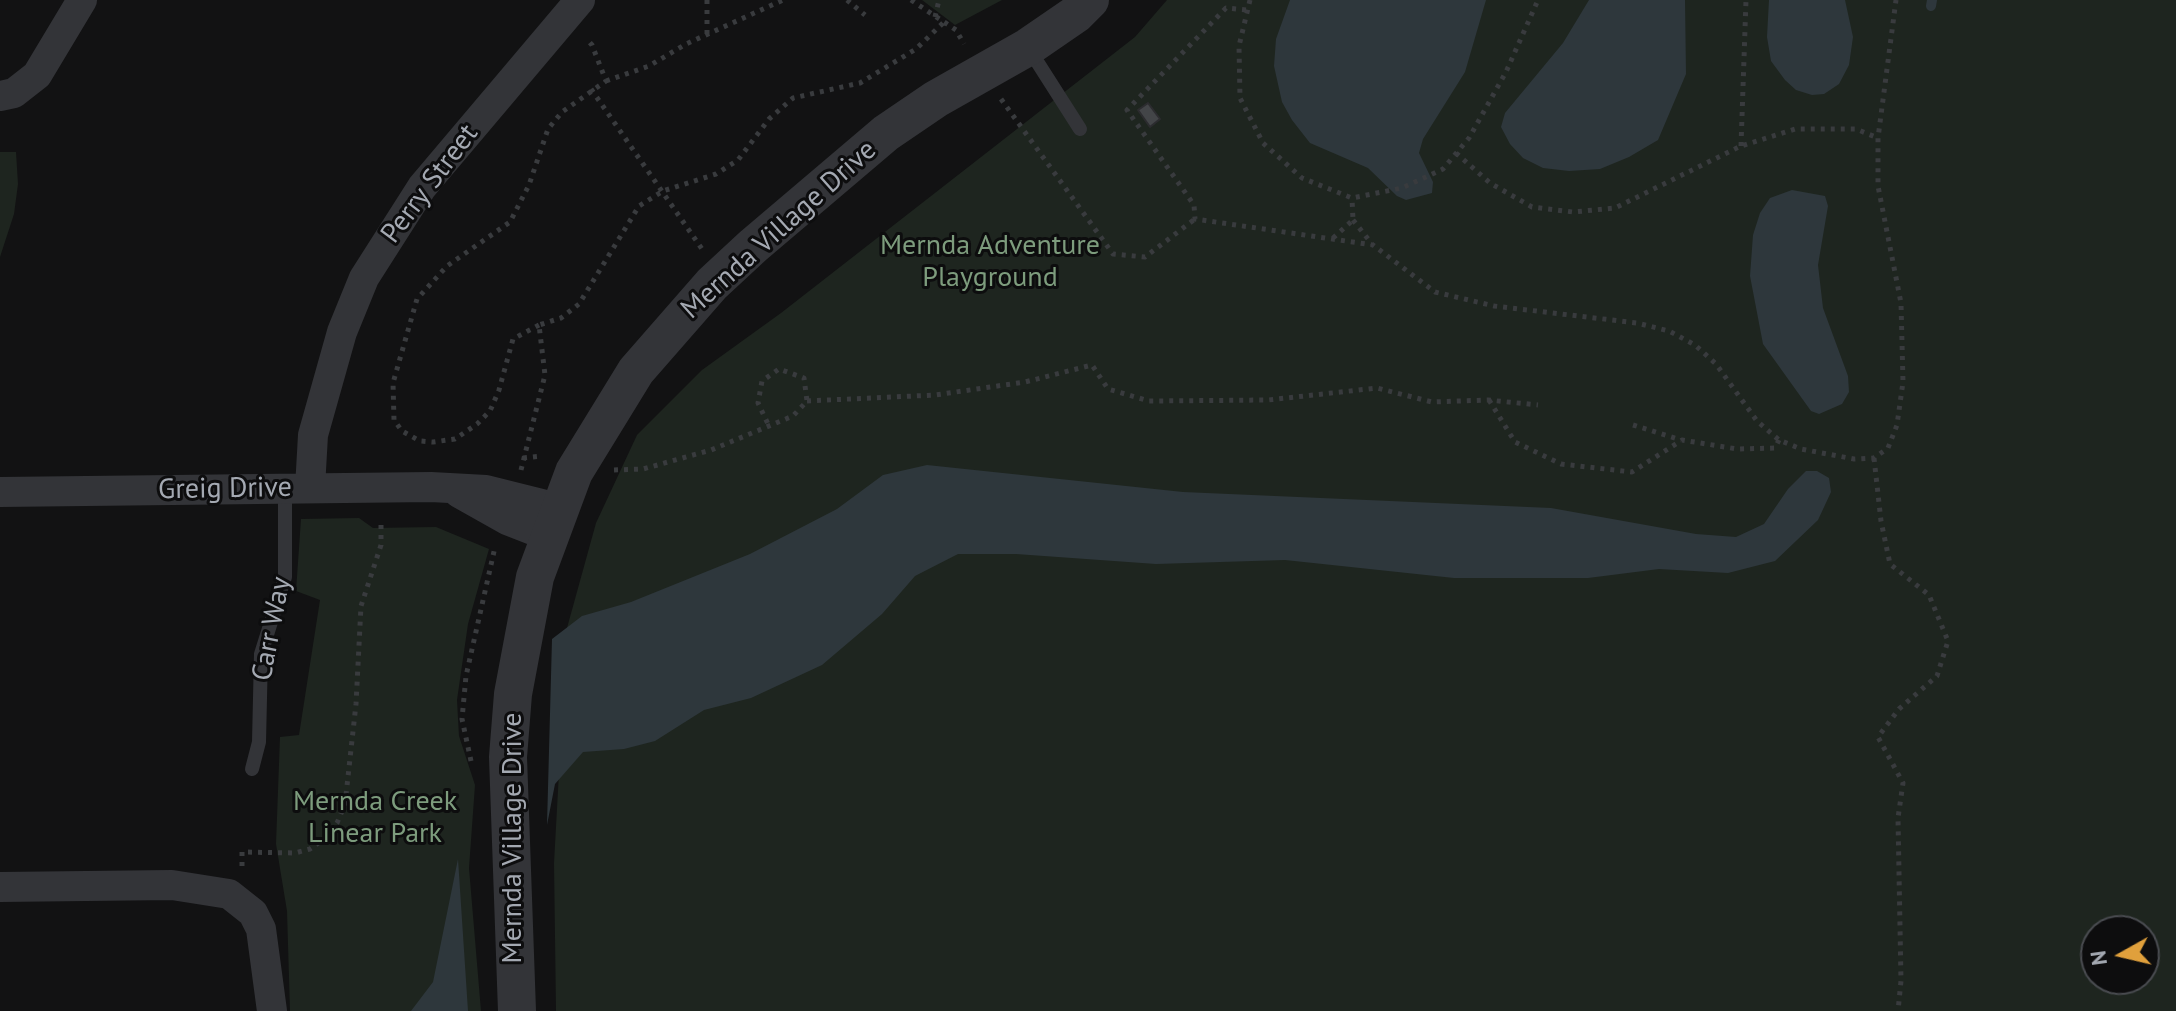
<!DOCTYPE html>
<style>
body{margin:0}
#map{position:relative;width:2176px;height:1011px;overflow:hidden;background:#121213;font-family:"PT Sans",sans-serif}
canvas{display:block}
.north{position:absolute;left:2080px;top:915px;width:80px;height:80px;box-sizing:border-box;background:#0d0d0e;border:2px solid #494b50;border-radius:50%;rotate:262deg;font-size:22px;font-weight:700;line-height:32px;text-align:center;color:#a4a9b2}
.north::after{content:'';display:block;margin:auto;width:28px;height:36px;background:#e0a03c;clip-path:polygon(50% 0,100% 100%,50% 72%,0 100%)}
</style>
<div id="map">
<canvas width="2176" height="1011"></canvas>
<div class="north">N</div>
</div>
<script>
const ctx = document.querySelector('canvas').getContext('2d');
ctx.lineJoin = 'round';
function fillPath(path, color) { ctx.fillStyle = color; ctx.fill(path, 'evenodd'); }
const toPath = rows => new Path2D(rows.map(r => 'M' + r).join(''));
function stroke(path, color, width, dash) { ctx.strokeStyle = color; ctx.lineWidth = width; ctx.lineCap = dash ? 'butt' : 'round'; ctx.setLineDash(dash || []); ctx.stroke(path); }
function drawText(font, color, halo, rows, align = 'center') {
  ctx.font = font + ' "PT Sans",sans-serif'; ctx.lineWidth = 6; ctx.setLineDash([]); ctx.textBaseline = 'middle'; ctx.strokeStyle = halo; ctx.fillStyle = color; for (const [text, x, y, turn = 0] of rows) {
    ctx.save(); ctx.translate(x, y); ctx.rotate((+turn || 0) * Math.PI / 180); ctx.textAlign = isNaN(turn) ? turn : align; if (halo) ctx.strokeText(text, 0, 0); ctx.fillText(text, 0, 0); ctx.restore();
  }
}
const green = toPath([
 [922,0,1002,0,955,25],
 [1167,0,2176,0,2176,1011,556,1011,554,863,567,628,596,523,637,435,702,370,781,313,1135,37],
 [2096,931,2144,931,2144,979,2096,979],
 [0,152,16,152,18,184,14,214,0,257],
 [359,518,373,528,436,527,489,549,468,624,457,700,459,736,475,785,469,868,481,1011,290,1011,287,911,276,844,280,737,299,735,320,600,296,591,301,519]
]);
const water = toPath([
 [1290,0,1486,0,1465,72,1423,139,1419,153,1433,182,1432,193,1406,200,1397,196,1368,168,1310,143,1292,120,1282,102,1274,66,1276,39],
 [1589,0,1685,0,1686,74,1658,140,1629,157,1600,169,1569,171,1543,168,1523,158,1510,144,1501,127,1505,113,1563,43],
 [1769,0,1845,0,1853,37,1849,65,1839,84,1824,94,1812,95,1796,90,1785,80,1771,61,1767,37],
 [1792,190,1825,196,1828,206,1818,265,1823,308,1848,376,1849,392,1842,404,1819,414,1811,411,1763,344,1750,276,1753,235,1760,213,1770,198],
 [927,465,1183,492,1551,508,1696,534,1736,537,1764,524,1788,489,1806,471,1817,471,1829,478,1831,492,1818,520,1775,561,1728,573,1659,569,1588,578,1454,578,1285,560,1156,564,1016,554,958,554,915,576,882,614,822,665,751,698,704,710,655,741,624,749,583,752,555,784,547,825,552,639,582,616,631,602,750,554,837,509,883,475],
 [458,859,468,1011,411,1011,433,982]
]);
const stream = toPath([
 [1931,6,1932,0]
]);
const building = toPath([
 [1148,103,1160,119,1150,127,1138,110,1148,103]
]);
const path = toPath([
 [707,0,707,34],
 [847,0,865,15],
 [911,0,956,30,964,44],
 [1250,0,1239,46,1240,98,1263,143,1302,178,1352,198,1402,188,1443,169,1469,138,1506,72,1538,0],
 [1246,10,1226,8,1127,110,1194,205,1195,219,1373,245,1435,292,1494,306,1637,323,1669,331,1695,345,1716,364,1757,421,1779,440,1801,449,1854,459,1874,458,1888,448,1897,425,1903,382,1901,303,1878,186,1878,138,1896,0],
 [935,17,939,0],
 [606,81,649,66,686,44,783,0],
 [591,89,702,249],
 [1001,99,1113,254,1145,257,1195,219],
 [1741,146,1746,0],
 [1456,153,1490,183,1532,207,1573,212,1615,208,1741,146,1795,129,1856,129,1878,138],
 [1353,220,1372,244],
 [1333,238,1353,220,1352,198],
 [539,325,513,339,499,390,490,411,477,424,455,439,433,442,420,441,402,431,394,420,393,383,417,299,447,266,510,222,529,185,548,129,562,112,606,81,592,45,586,38],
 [1489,400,1515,442,1561,464,1632,472,1682,440,1737,449,1775,448,1779,440],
 [807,401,935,395,1025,382,1092,365,1108,389,1149,401,1268,400,1377,388,1432,402,1488,400,1538,405],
 [1633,425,1681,440],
 [523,458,541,456],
 [1874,458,1881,521,1890,564,1929,595,1948,641,1937,676,1899,709,1878,737,1903,783,1898,818,1901,981,1898,1011],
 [521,470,545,375,539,325,561,318,579,304,639,206,663,191,716,174,738,160,769,119,793,98,860,83,916,49,943,23],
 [614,470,643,469,711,450,793,416,807,401,804,378,779,369,762,381,758,403,768,424],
 [471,761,462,719,466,676,495,547],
 [242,866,242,852,295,853,310,849,324,839,337,823,345,804,356,704,361,606,381,545,381,519]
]);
const service = toPath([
 [1029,49,1080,129],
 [252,769,259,742,261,654,285,577,285,488]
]);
const minor = toPath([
 [0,96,14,93,37,75,82,0],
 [310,488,313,435,342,332,364,278,422,187,580,0],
 [0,492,431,487,486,490,558,508],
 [459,493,507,520,548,536],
 [0,887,172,885,229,894,253,913,261,929,272,1011]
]);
const tertiary = toPath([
 [517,1011,508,757,513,694,535,577,574,472,636,371,712,284,753,246,886,133,936,99,1028,47,1076,14,1090,0]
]);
const streetNames = [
 ["Perry Street",430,184,-53],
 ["Mernda Village Drive",779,230,-42],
 ["Greig Drive",225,489,-1],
 ["Carr Way",272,629,-79],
 ["Mernda Village Drive",513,838,-90]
];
const parkNames = [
 ["Mernda Adventure",990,246],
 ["Playground",990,278],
 ["Mernda Creek",375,802],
 ["Linear Park",375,834]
];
fillPath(green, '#1e251f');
fillPath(water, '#2e373c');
stroke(stream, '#2e373c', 10);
fillPath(building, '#434548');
stroke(building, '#2c2c2f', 2);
stroke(path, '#393b3e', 5, [4, 6]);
stroke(service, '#333438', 14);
stroke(minor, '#333438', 30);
stroke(tertiary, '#333438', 38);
drawText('28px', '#a4a9b2', '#0d0d0e', streetNames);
drawText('28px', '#7d9c7d', '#0d0d0e', parkNames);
</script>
